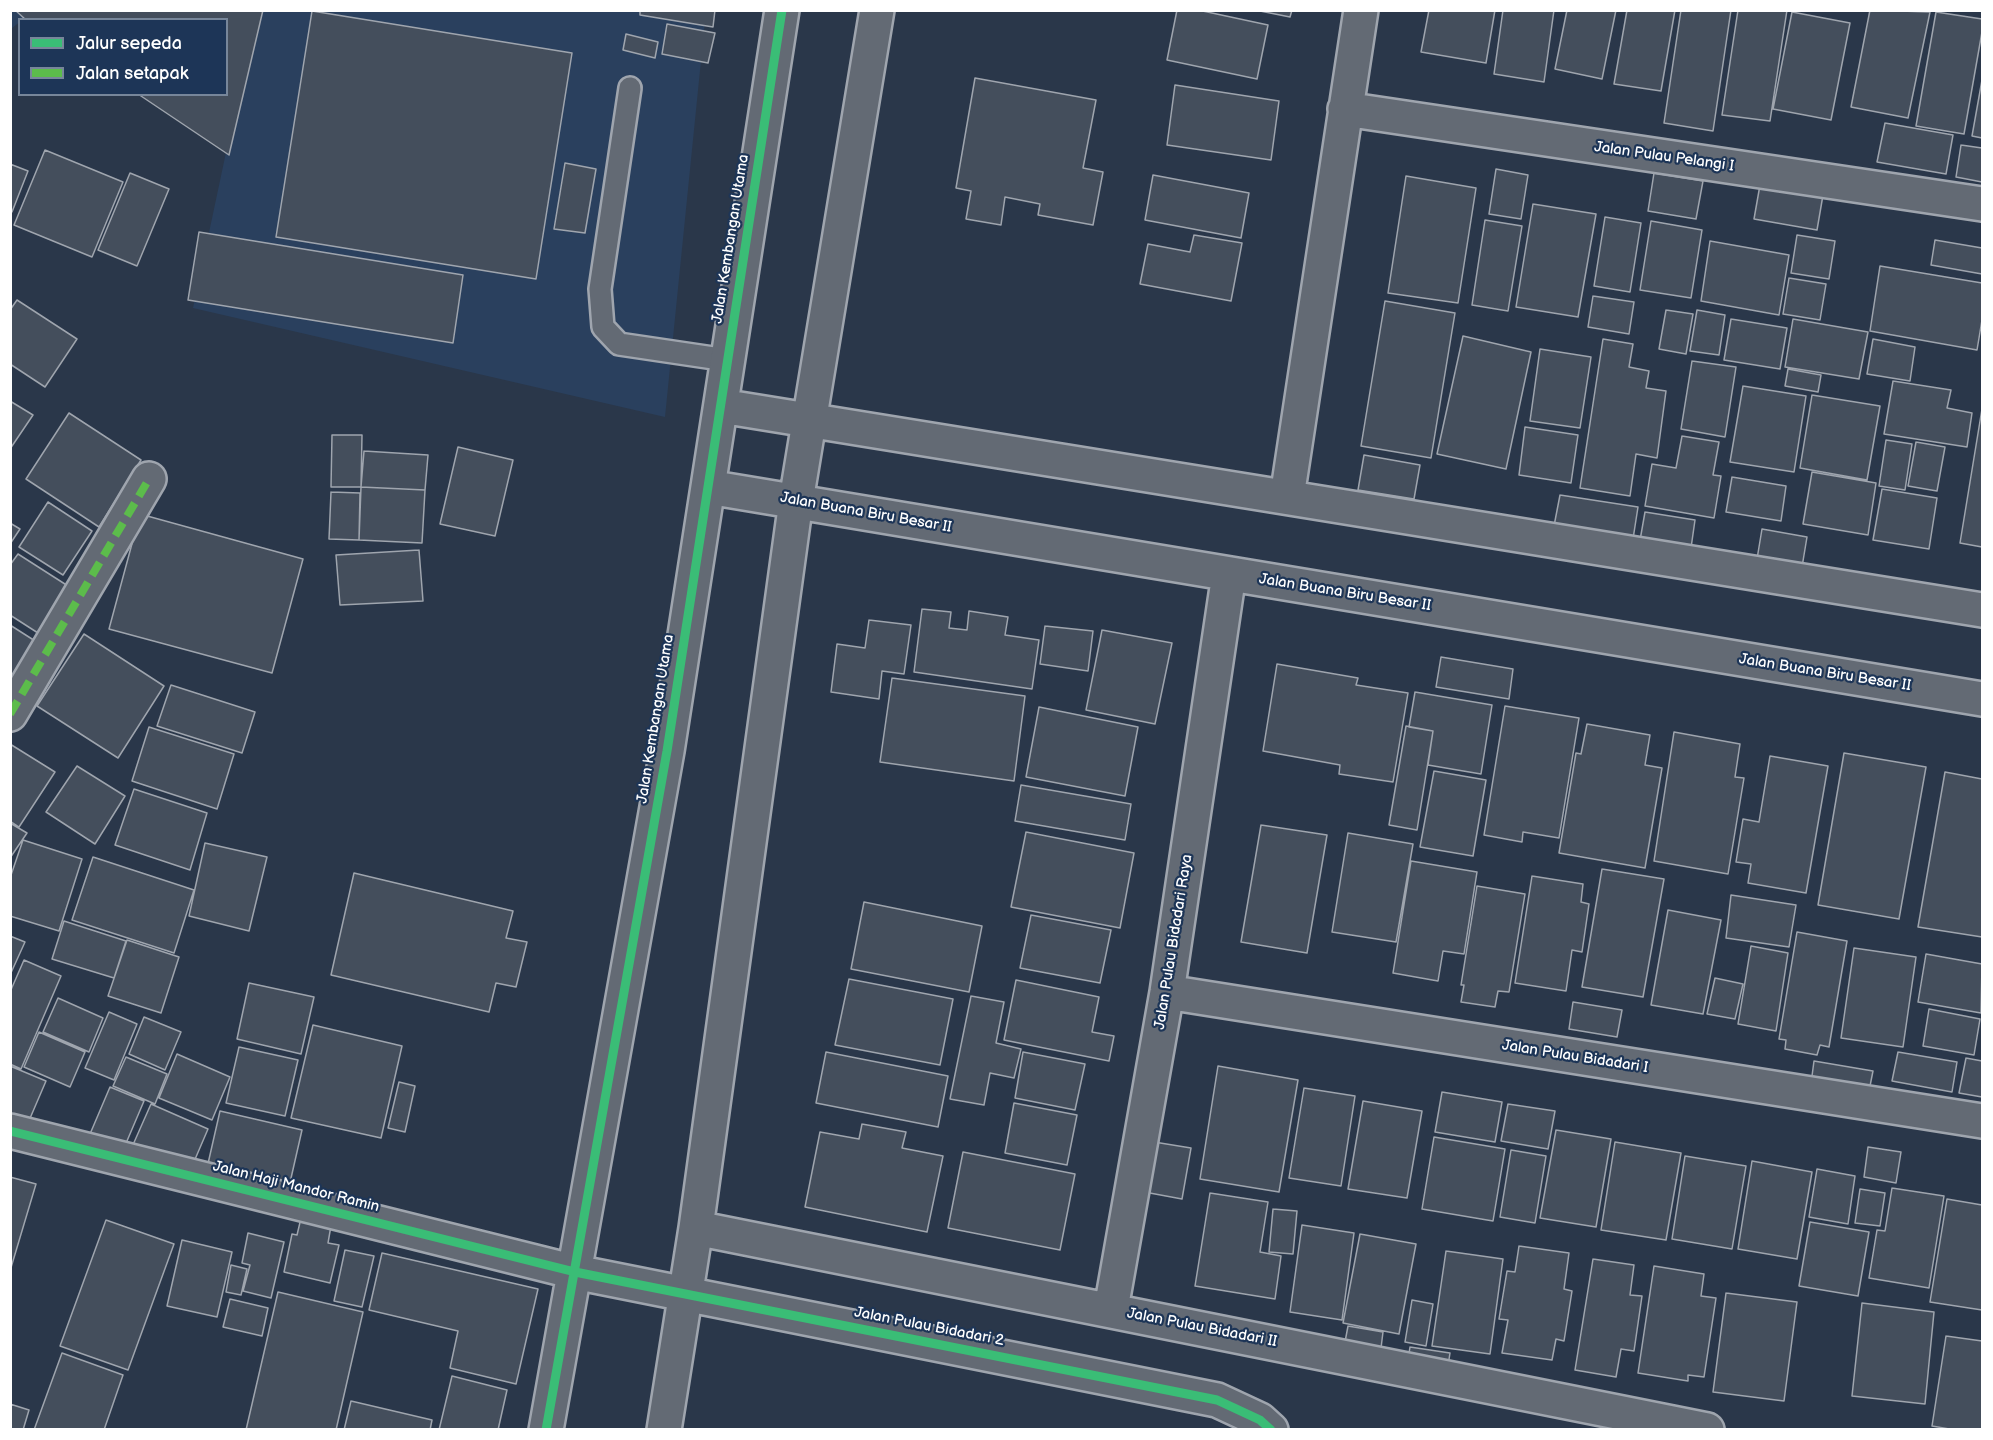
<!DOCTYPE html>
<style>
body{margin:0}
#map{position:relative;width:1993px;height:1440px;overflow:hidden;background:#2a374a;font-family:"Balsamiq Sans",sans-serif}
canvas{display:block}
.frame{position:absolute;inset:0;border:12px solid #fff;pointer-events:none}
.legend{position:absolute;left:18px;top:18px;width:210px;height:78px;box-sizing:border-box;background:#1d3557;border:2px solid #77869a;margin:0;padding:8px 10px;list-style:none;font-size:18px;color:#fff}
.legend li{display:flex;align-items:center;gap:12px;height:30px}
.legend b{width:30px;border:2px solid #77869a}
</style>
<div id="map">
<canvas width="1993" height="1440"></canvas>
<div class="frame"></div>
<ul class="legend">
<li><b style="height:8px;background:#3abd76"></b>Jalur sepeda</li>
<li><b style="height:8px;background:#5cbc4b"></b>Jalan setapak</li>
</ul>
</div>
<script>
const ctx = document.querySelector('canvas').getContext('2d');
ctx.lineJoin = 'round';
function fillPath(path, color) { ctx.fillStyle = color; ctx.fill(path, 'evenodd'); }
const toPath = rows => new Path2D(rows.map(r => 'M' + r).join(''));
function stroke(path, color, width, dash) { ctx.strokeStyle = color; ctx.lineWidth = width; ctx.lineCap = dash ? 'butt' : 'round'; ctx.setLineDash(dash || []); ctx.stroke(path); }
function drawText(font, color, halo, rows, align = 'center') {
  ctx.font = font + ' "Balsamiq Sans",sans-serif'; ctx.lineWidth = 4.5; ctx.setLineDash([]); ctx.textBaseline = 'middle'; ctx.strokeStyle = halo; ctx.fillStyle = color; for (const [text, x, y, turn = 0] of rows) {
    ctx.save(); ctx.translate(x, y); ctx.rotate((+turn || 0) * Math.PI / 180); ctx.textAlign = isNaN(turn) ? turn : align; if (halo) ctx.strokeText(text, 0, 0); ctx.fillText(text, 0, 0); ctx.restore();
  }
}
const built = toPath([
 [11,11,33,11,11,29],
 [256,11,706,11,665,417,193,308]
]);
const building = toPath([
 [15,10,263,10,229,155,138,94,226,94,226,20,26,20,15,10],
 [640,10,715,10,713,27,640,15,640,10],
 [1177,10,1198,10,1268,25,1257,79,1167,60,1177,10],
 [1255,10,1292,10,1290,17,1255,10],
 [1429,10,1495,10,1486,63,1421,52,1429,10],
 [1503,10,1554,10,1544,82,1494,74,1503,10],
 [1567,10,1616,10,1602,79,1555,69,1567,10],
 [1627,10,1675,10,1661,91,1614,84,1627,10],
 [1681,10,1731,10,1713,131,1664,123,1681,10],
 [1738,10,1787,10,1770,121,1722,115,1738,10],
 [1870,10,1930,12,1908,118,1851,107,1870,10],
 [312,11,572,53,536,279,276,237,312,11],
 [1792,12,1850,23,1831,120,1773,109,1792,12],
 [1936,12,1982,19,1982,32,1964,134,1916,126,1936,12],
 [667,24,715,33,708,63,662,54,667,24],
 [626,34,658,42,655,58,623,50,626,34],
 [975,78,1096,100,1083,168,1103,172,1093,225,1038,215,1040,204,1005,197,1001,225,966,219,971,191,956,188,975,78],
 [1982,80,1982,138,1972,136,1982,80],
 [1175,85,1279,101,1271,160,1167,145,1175,85],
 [1885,123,1953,135,1946,174,1877,162,1885,123],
 [1961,145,1982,148,1982,182,1956,177,1961,145],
 [45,150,123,182,92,257,14,225,45,150],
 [565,163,596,169,585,233,554,229,565,163],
 [10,164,28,171,12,212,10,212,10,164],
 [1496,169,1528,175,1521,219,1489,214,1496,169],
 [130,173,169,189,137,266,98,250,130,173],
 [1654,173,1703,181,1696,219,1648,211,1654,173],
 [1153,175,1249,193,1241,238,1145,220,1153,175],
 [1406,176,1476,188,1458,303,1388,293,1406,176],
 [1760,185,1823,195,1817,230,1754,219,1760,185],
 [1533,204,1596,214,1578,317,1516,307,1533,204],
 [1605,217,1641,223,1630,292,1594,286,1605,217],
 [1485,220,1522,226,1508,311,1472,305,1485,220],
 [1651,221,1702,230,1691,298,1640,290,1651,221],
 [199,232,463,275,453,343,188,300,199,232],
 [1194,235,1242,243,1231,301,1140,284,1148,244,1190,252,1194,235],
 [1797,235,1835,241,1829,279,1791,273,1797,235],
 [1935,240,1982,248,1982,274,1931,265,1935,240],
 [1710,241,1789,255,1779,315,1701,301,1710,241],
 [1880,266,1982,283,1982,320,1977,350,1870,331,1880,266],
 [1789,278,1826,284,1820,320,1783,314,1789,278],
 [1593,296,1634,302,1629,334,1588,327,1593,296],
 [17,300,77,339,45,387,10,364,10,310,17,300],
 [1385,301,1455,313,1431,458,1361,446,1385,301],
 [1666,310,1693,314,1686,354,1659,349,1666,310],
 [1697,310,1725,315,1719,355,1690,351,1697,310],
 [1731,319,1787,328,1780,369,1724,360,1731,319],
 [1793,319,1868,332,1859,379,1785,367,1793,319],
 [1463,336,1531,352,1506,469,1437,454,1463,336],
 [1603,339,1633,344,1629,367,1649,371,1646,388,1666,391,1657,458,1636,454,1630,496,1580,488,1603,339],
 [1873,339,1915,347,1910,381,1867,374,1873,339],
 [1540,349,1591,357,1580,428,1530,421,1540,349],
 [1692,361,1736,367,1725,437,1681,429,1692,361],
 [1788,369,1821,375,1818,392,1785,386,1788,369],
 [1893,381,1951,390,1947,408,1972,413,1967,447,1884,434,1893,381],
 [1743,386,1806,396,1794,472,1730,462,1743,386],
 [1812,395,1880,406,1867,480,1800,468,1812,395],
 [10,401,33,415,10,449,10,401],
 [1982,409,1982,547,1960,543,1982,409],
 [69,413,141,460,99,527,26,479,69,413],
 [1525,427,1578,435,1571,483,1519,475,1525,427],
 [332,435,362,435,361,487,331,487,332,435],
 [1682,436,1719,442,1713,475,1721,476,1714,518,1645,506,1652,464,1676,468,1682,436],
 [1886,440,1912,444,1905,490,1879,486,1886,440],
 [1916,442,1945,447,1937,491,1908,486,1916,442],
 [458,447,513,460,495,536,440,524,458,447],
 [364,451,428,455,425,490,361,487,364,451],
 [1364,455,1420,465,1414,499,1358,490,1364,455],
 [1812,472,1876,483,1868,535,1803,524,1812,472],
 [1732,477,1786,486,1781,521,1726,512,1732,477],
 [361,487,425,490,422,543,359,540,361,487],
 [1882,489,1937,498,1929,549,1873,540,1882,489],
 [331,492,360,493,359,540,329,539,331,492],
 [1560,495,1638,507,1633,539,1554,526,1560,495],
 [48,502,92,531,63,575,19,547,48,502],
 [1645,512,1695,520,1690,555,1639,546,1645,512],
 [140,514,303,559,272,673,109,629,140,514],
 [10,523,20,529,10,544,10,523],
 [1762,529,1807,537,1802,567,1757,559,1762,529],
 [419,550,423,601,340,605,336,555,419,550],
 [18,554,68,586,38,633,10,615,10,565,18,554],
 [922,609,951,612,949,628,967,630,969,611,1008,617,1005,635,1039,640,1032,689,914,672,922,609],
 [869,620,911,625,904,674,882,671,879,699,831,692,837,644,865,648,869,620],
 [10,625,43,646,10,684,10,625],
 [1045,626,1093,631,1088,671,1040,664,1045,626],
 [1102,630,1172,643,1155,724,1086,710,1102,630],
 [84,634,164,686,118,758,37,706,84,634],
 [1441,657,1513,669,1509,699,1436,687,1441,657],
 [1277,664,1358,678,1356,685,1408,693,1393,782,1339,774,1340,765,1263,751,1277,664],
 [892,678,1025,696,1014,781,880,762,892,678],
 [171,685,255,712,242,753,157,726,171,685],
 [1415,692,1492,705,1481,774,1428,765,1433,731,1409,727,1415,692],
 [1505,706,1579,718,1559,838,1523,832,1522,842,1484,835,1505,706],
 [1039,707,1138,727,1125,796,1026,777,1039,707],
 [1587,724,1650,735,1645,765,1662,768,1645,868,1559,853,1576,753,1581,754,1587,724],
 [1406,726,1433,731,1417,830,1389,825,1406,726],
 [149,727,234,754,217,809,132,781,149,727],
 [1674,732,1740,744,1735,777,1744,778,1728,874,1654,861,1674,732],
 [10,744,55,772,19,827,10,821,10,744],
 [1844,753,1926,767,1899,919,1818,905,1844,753],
 [1770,756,1828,766,1806,893,1748,883,1751,864,1736,862,1743,819,1759,822,1770,756],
 [77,766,125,796,95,844,46,812,77,766],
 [1434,771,1486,780,1473,856,1420,847,1434,771],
 [1945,772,1982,779,1982,937,1918,927,1945,772],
 [1021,785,1131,804,1125,840,1015,821,1021,785],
 [134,789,207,813,190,870,115,845,134,789],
 [10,823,27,833,10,858,10,823],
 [1261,825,1327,835,1307,953,1241,942,1261,825],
 [1026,832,1134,853,1120,928,1011,907,1026,832],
 [1348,833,1413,844,1396,942,1332,932,1348,833],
 [23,840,82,859,59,931,10,916,10,878,23,840],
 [205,843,267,857,249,931,189,916,205,843],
 [93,857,194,890,174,953,72,920,93,857],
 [1411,861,1477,872,1464,954,1443,951,1438,981,1393,973,1411,861],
 [1602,869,1664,879,1643,997,1582,987,1602,869],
 [354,873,513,911,506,938,527,942,516,987,496,983,489,1012,331,975,354,873],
 [1532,876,1583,884,1581,902,1589,904,1582,952,1572,950,1566,991,1515,983,1532,876],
 [1477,886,1525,894,1509,992,1498,991,1495,1007,1461,1002,1464,985,1461,985,1477,886],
 [1731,895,1796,905,1789,947,1726,938,1731,895],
 [864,902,982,926,969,992,851,969,864,902],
 [1668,910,1721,920,1703,1014,1651,1005,1668,910],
 [1031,915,1111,930,1100,983,1020,968,1031,915],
 [64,921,126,941,114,978,52,959,64,921],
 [1797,932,1847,941,1829,1047,1820,1045,1817,1055,1785,1049,1786,1040,1779,1039,1797,932],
 [10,936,25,942,10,975,10,936],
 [127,940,179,957,161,1013,108,996,127,940],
 [1751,946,1788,953,1776,1031,1738,1024,1751,946],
 [1854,948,1916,957,1903,1047,1841,1038,1854,948],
 [1926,954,1982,964,1981,1013,1918,1002,1926,954],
 [24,960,61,976,21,1069,10,1064,10,992,24,960],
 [1715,978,1743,984,1735,1019,1707,1014,1715,978],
 [849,979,953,999,940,1065,835,1045,849,979],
 [1016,980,1099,997,1092,1032,1114,1036,1109,1061,1004,1040,1016,980],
 [249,983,314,997,301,1054,237,1039,249,983],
 [971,996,1004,1002,996,1043,1021,1049,1014,1078,990,1073,984,1105,950,1099,971,996],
 [58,998,103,1018,89,1052,43,1032,58,998],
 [1573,1002,1622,1010,1617,1037,1569,1029,1573,1002],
 [1929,1009,1980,1019,1974,1055,1923,1046,1929,1009],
 [109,1012,137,1024,114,1080,85,1068,109,1012],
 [144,1017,181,1032,165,1070,129,1054,144,1017],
 [313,1025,402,1046,381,1138,291,1118,313,1025],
 [39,1032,85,1052,70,1087,24,1067,39,1032],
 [239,1047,298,1060,285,1116,226,1103,239,1047],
 [826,1052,948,1076,938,1127,816,1103,826,1052],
 [1023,1052,1085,1064,1075,1110,1015,1098,1023,1052],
 [1898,1052,1957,1062,1952,1092,1892,1081,1898,1052],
 [177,1054,230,1077,212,1120,159,1098,177,1054],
 [126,1057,167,1074,155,1104,113,1086,126,1057],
 [1966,1058,1982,1061,1982,1097,1959,1093,1966,1058],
 [1814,1061,1873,1071,1867,1101,1810,1091,1814,1061],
 [10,1066,46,1081,28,1123,10,1115,10,1066],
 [1218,1066,1298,1080,1279,1192,1200,1179,1218,1066],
 [399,1082,415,1086,405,1132,388,1128,399,1082],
 [110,1087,144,1101,124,1148,90,1134,110,1087],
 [1304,1088,1355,1096,1341,1186,1289,1178,1304,1088],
 [1442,1092,1502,1102,1495,1142,1435,1132,1442,1092],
 [1363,1101,1422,1111,1407,1198,1348,1189,1363,1101],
 [1014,1103,1077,1115,1067,1165,1005,1153,1014,1103],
 [151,1104,208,1129,190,1171,132,1147,151,1104],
 [1508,1104,1555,1111,1548,1149,1501,1141,1508,1104],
 [220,1111,302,1130,289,1187,207,1168,220,1111],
 [862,1124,906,1132,902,1148,943,1156,927,1232,805,1207,820,1132,859,1139,862,1124],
 [1556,1130,1611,1139,1596,1227,1540,1218,1556,1130],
 [1434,1137,1505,1149,1493,1221,1422,1209,1434,1137],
 [1148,1141,1191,1148,1182,1199,1139,1191,1148,1141],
 [1615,1142,1681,1153,1666,1240,1601,1230,1615,1142],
 [1868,1147,1901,1152,1896,1183,1864,1177,1868,1147],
 [1511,1150,1546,1156,1535,1223,1500,1217,1511,1150],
 [963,1152,1075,1174,1060,1250,948,1228,963,1152],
 [1685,1156,1746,1166,1732,1249,1672,1239,1685,1156],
 [1752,1161,1812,1172,1797,1259,1738,1249,1752,1161],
 [1817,1169,1855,1176,1848,1224,1809,1217,1817,1169],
 [10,1177,36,1184,10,1271,10,1177],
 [1892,1188,1944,1196,1929,1288,1869,1278,1877,1230,1885,1231,1892,1188],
 [1860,1189,1885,1193,1880,1226,1855,1223,1860,1189],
 [1210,1193,1268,1202,1260,1252,1281,1256,1275,1299,1195,1286,1210,1193],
 [1947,1199,1982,1205,1982,1310,1930,1302,1947,1199],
 [1273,1209,1297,1211,1293,1254,1269,1252,1273,1209],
 [302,1214,332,1220,328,1243,339,1245,330,1283,284,1272,292,1234,297,1235,302,1214],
 [106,1220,174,1244,128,1370,60,1346,106,1220],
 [1810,1222,1869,1232,1858,1296,1799,1286,1810,1222],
 [1302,1225,1354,1233,1342,1320,1290,1312,1302,1225],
 [248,1233,284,1242,271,1298,243,1291,250,1265,242,1263,248,1233],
 [1360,1234,1416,1244,1399,1334,1343,1323,1360,1234],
 [182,1240,232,1252,217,1317,167,1306,182,1240],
 [1519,1246,1569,1253,1564,1289,1572,1291,1564,1341,1556,1339,1552,1360,1502,1353,1508,1320,1499,1319,1507,1271,1515,1272,1519,1246],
 [345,1250,374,1256,362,1307,334,1301,345,1250],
 [1446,1251,1503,1259,1490,1354,1432,1346,1446,1251],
 [382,1253,538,1289,516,1384,450,1368,458,1331,369,1310,382,1253],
 [1593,1259,1634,1265,1630,1295,1642,1296,1634,1351,1621,1349,1616,1377,1575,1370,1593,1259],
 [231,1265,247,1269,241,1295,226,1292,231,1265],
 [1654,1266,1704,1274,1701,1296,1716,1298,1704,1377,1688,1375,1688,1381,1638,1373,1654,1266],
 [278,1292,363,1312,336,1430,246,1430,278,1292],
 [1726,1293,1797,1302,1784,1401,1713,1392,1726,1293],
 [230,1299,268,1308,262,1336,223,1327,230,1299],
 [1412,1300,1433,1304,1426,1346,1405,1342,1412,1300],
 [1862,1303,1934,1312,1925,1404,1852,1396,1862,1303],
 [1348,1326,1383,1332,1381,1348,1345,1342,1348,1326],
 [1946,1336,1982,1341,1982,1430,1955,1430,1932,1426,1946,1336],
 [1410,1347,1450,1353,1447,1372,1407,1366,1410,1347],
 [62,1353,123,1375,104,1430,34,1430,62,1353],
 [452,1376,507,1390,498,1430,439,1430,452,1376],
 [351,1401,432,1420,430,1430,344,1430,351,1401],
 [10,1404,29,1410,23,1430,10,1430,10,1404]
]);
const service = toPath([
 [630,88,600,289,603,327,619,344,727,360]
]);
const minor = toPath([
 [1345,109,1982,204],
 [721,406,1982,610],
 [708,487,1982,699],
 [1287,497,1361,10],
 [10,714,149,479],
 [1167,992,1982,1121],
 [10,1131,575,1272,1217,1400,1260,1420,1271,1430],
 [696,1228,1707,1430],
 [1111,1309,1167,992,1229,574],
 [546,1430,667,751,782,10],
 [664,1430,696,1228,796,501,877,10]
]);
const quiet = toPath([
 [10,714,149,479]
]);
const cycleway = toPath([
 [10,1131,575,1272,1217,1400,1260,1420,1271,1430],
 [546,1430,667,751,782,10]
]);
const streetNames = [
 ["Jalan Pulau Pelangi I",1664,157,8],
 ["Jalan Kembangan Utama",731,239,-81],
 ["Jalan Buana Biru Besar II",866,513,10],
 ["Jalan Buana Biru Besar II",1345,593,9],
 ["Jalan Buana Biru Besar II",1825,673,9],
 ["Jalan Kembangan Utama",656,719,-81],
 ["Jalan Pulau Bidadari Raya",1174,942,-81],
 ["Jalan Pulau Bidadari I",1575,1057,9],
 ["Jalan Haji Mandor Ramin",296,1187,14],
 ["Jalan Pulau Bidadari 2",929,1327,11],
 ["Jalan Pulau Bidadari II",1202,1328,11]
];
fillPath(built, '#2a405e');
fillPath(building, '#444e5c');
stroke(building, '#9fa5ae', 1.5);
stroke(service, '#9fa5ae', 26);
stroke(minor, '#9fa5ae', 38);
stroke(service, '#636a74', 21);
stroke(minor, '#636a74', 33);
stroke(quiet, '#5cbc4b', 8, [15, 8]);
stroke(cycleway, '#3abd76', 9);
drawText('15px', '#fff', '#1d3557', streetNames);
</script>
